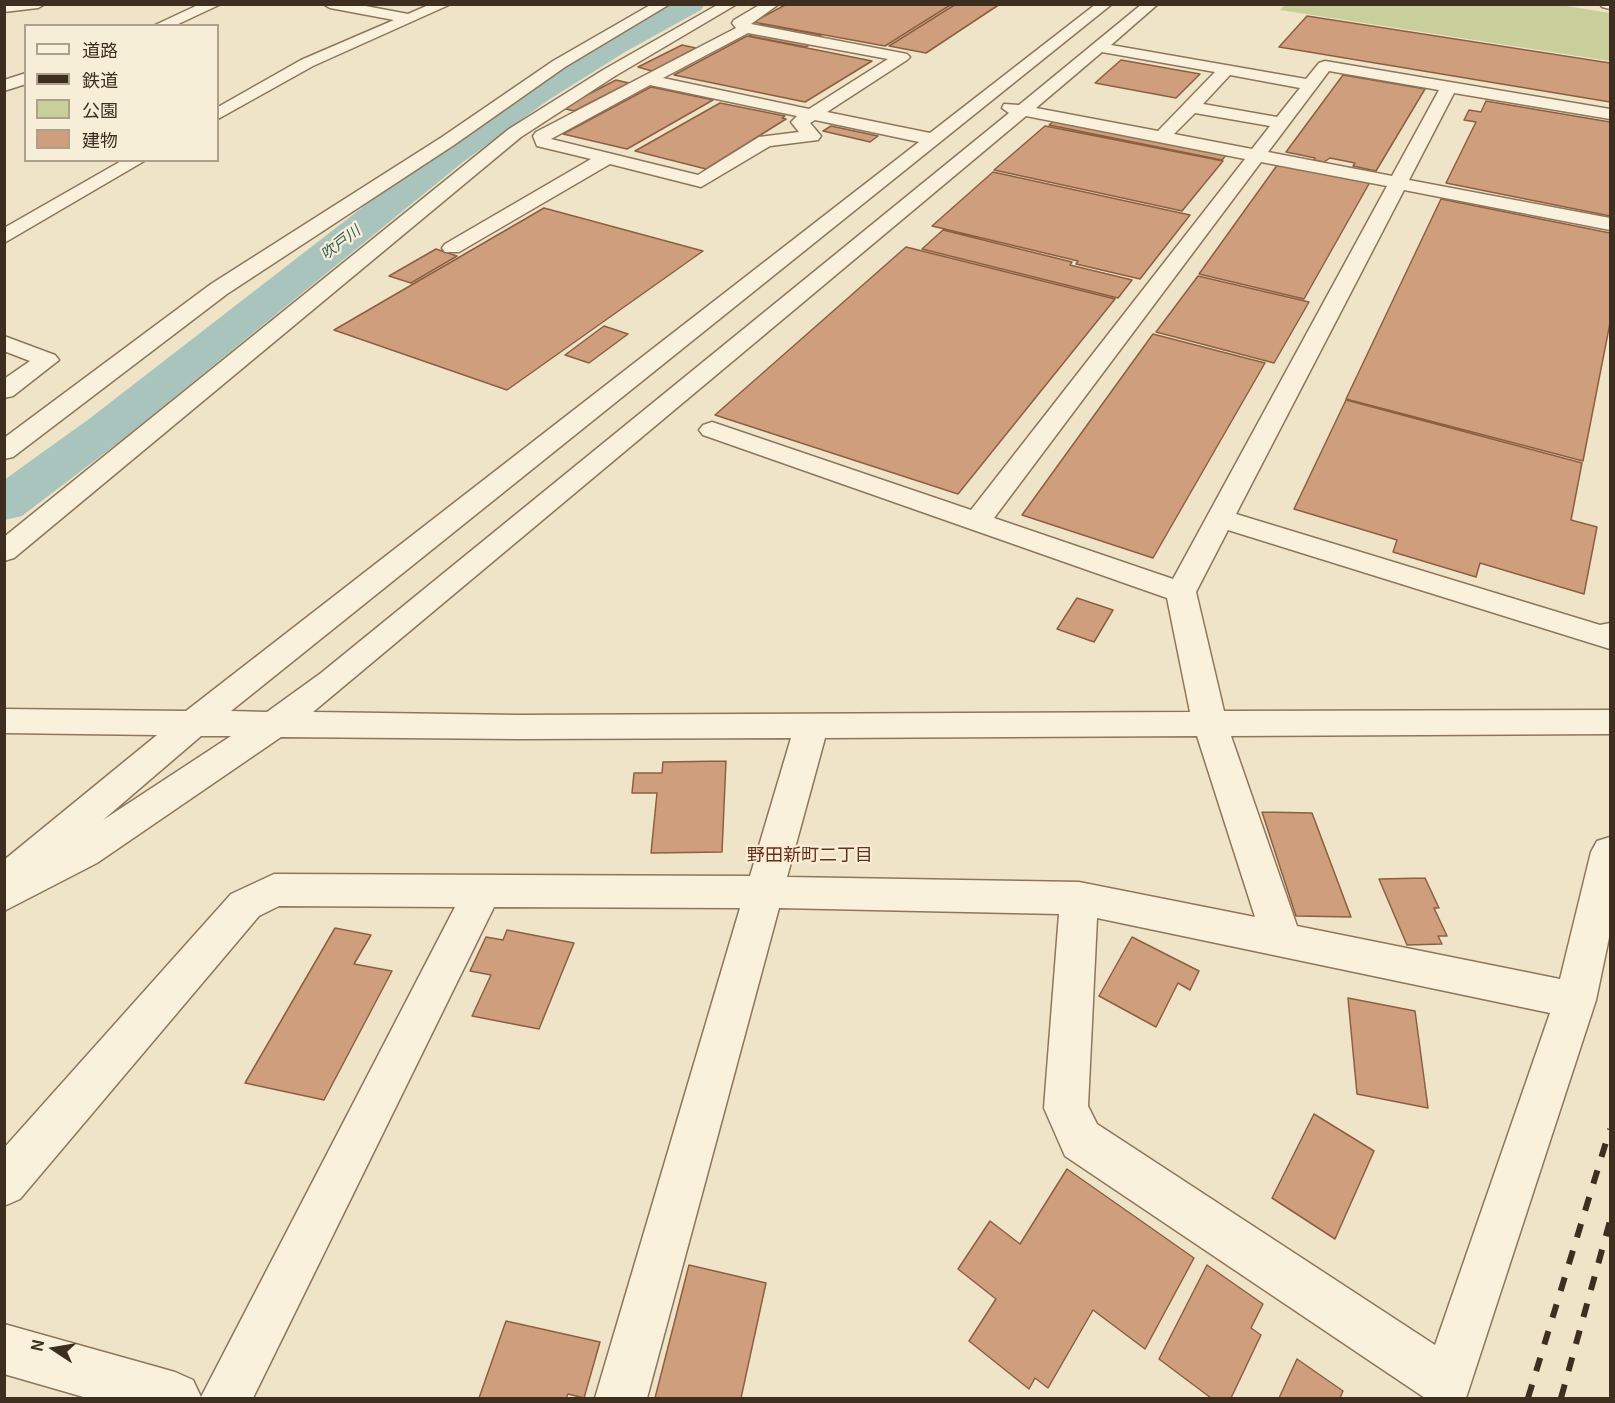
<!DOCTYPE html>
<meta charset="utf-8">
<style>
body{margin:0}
#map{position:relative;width:1615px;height:1403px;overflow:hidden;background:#f0e4c8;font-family:Georgia,"Noto Sans JP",serif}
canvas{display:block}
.frame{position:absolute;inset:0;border:6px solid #3d2e20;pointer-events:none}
.legend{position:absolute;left:24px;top:24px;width:195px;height:138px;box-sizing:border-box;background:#f7eed8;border:2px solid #ada18e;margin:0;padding:8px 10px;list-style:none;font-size:18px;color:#3d2e20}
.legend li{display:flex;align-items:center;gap:12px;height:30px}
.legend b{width:30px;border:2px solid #ada18e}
.north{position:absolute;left:24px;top:1319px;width:60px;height:60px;-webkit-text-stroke:4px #f7eed8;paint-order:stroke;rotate:282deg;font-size:16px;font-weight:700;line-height:24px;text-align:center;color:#3d2e20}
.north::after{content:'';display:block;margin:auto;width:21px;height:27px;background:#3d2e20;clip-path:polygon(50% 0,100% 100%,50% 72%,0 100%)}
</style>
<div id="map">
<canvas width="1615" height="1403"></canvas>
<div class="frame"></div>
<ul class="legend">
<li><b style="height:8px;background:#faf1dc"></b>道路</li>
<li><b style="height:8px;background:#3d2e20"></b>鉄道</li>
<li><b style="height:16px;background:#c9cf9b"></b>公園</li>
<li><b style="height:16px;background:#cf9f7d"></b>建物</li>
</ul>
<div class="north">N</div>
</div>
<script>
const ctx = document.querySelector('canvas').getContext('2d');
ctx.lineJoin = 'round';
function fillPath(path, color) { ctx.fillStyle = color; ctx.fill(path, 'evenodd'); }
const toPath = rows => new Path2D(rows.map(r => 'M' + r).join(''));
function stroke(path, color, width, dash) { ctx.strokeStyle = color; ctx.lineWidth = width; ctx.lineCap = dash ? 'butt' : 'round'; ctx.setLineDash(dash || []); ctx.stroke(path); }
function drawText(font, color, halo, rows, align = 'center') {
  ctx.font = font + ' Georgia,"Noto Sans JP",serif'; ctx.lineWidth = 4.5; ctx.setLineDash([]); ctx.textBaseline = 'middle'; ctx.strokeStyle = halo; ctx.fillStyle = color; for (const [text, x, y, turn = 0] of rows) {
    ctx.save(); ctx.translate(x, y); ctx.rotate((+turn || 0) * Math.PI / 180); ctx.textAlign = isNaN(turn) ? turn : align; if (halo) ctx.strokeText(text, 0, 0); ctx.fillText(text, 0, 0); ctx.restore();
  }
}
const green = toPath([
 [1285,5,1554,4,1610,13,1610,61,1280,10]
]);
const river = toPath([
 [671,4,705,4,701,10,625,52,547,101,463,162,123,439,22,516,4,520,4,480,89,419,439,148,525,87,671,4]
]);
const building = toPath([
 [787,4,952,4,885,46,753,22,787,4],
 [956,4,1000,4,926,53,889,46,956,4],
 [1307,16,1610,63,1610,102,1279,47,1307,16],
 [762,24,821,35,814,39,754,28,762,24],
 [758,31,814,42,806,47,749,36,758,31],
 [747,36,872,61,805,102,674,75,747,36],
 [682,45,696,48,652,71,638,67,682,45],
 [1121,60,1200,74,1176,98,1095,83,1121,60],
 [1343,75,1425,89,1376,171,1353,166,1355,163,1330,158,1324,162,1314,160,1315,158,1286,152,1343,75],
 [616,80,629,83,574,111,562,108,616,80],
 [651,87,713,100,627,149,563,134,651,87],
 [1486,101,1610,122,1610,216,1446,183,1476,122,1464,120,1469,110,1481,112,1486,101],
 [720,103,785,116,782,118,786,119,706,169,635,151,720,103],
 [1054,121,1228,153,1222,160,1049,125,1054,121],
 [831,126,878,136,870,142,823,131,831,126],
 [1045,126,1223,161,1182,211,994,170,1045,126],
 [1278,164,1370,182,1304,299,1199,274,1278,164],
 [993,172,1190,215,1140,279,1076,264,1078,261,932,226,993,172],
 [1441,199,1610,233,1610,323,1583,461,1346,399,1441,199],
 [544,208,703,251,507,390,334,330,544,208],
 [943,230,1072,262,1070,265,1132,280,1118,298,922,249,943,230],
 [906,247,1115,299,958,494,715,415,906,247],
 [436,249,457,256,411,283,389,276,436,249],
 [1198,276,1309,302,1274,363,1156,332,1198,276],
 [604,326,628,334,589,363,565,355,604,326],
 [1153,334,1265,363,1153,558,1022,515,1153,334],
 [1346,400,1582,463,1571,520,1597,527,1584,594,1480,563,1476,577,1393,552,1397,540,1294,509,1346,400],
 [1077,598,1113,610,1094,642,1057,629,1077,598],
 [726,761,722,852,651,853,657,793,632,793,634,773,662,773,663,762,726,761],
 [1262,812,1312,813,1351,917,1296,916,1262,812],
 [1425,878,1439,908,1434,908,1447,936,1438,936,1442,944,1407,945,1379,879,1425,878],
 [335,928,371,935,354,964,392,971,324,1100,245,1083,335,928],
 [507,930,574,943,539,1029,472,1016,491,975,470,971,486,937,503,940,507,930],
 [1132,937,1199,971,1190,990,1178,983,1156,1027,1099,996,1132,937],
 [1348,998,1415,1011,1428,1108,1357,1094,1348,998],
 [1314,1114,1374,1151,1335,1239,1272,1198,1314,1114],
 [1067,1169,1194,1258,1145,1349,1093,1310,1048,1388,1035,1378,1029,1389,969,1341,996,1299,958,1269,990,1221,1020,1244,1067,1169],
 [689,1265,766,1283,741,1398,655,1398,689,1265],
 [1207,1265,1263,1304,1251,1328,1261,1335,1231,1398,1211,1398,1159,1359,1207,1265],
 [506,1321,600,1342,584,1398,568,1394,566,1398,479,1398,506,1321],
 [1297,1359,1343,1391,1340,1398,1279,1398,1297,1359]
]);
const minor = toPath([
 [4,4,45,4,38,8,4,12,4,4],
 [200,4,221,4,174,26,153,26,200,4],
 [323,4,355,4,408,14,431,4,451,4,313,66,218,119,218,107,301,60,394,20,330,8,323,4],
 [652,4,670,4,565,67,454,145,227,294,13,457,4,459,4,438,211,284,442,137,553,61,652,4],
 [719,4,737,4,615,76,521,137,14,558,4,561,4,537,509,129,603,70,719,4],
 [761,4,779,4,751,24,907,54,910,57,907,60,827,112,930,133,1096,4,1112,4,231,711,267,712,321,673,1009,113,1002,108,1004,104,1019,105,1142,4,1158,4,1111,45,1306,79,1319,63,1325,61,1610,109,1610,119,1454,93,1409,180,1610,218,1610,230,1404,190,1236,514,1600,625,1610,623,1610,649,1228,530,1196,592,1224,711,1610,710,1610,734,1231,736,1297,926,1560,979,1591,852,1597,841,1610,837,1610,933,1596,1000,1466,1398,1425,1398,1065,1156,1044,1108,1059,914,779,908,647,1398,595,1398,740,908,494,907,253,1398,87,1398,4,1374,4,1324,175,1372,193,1380,201,1397,455,907,279,906,259,916,20,1199,4,1206,4,1148,231,894,274,874,750,876,791,738,519,739,281,737,97,863,4,911,4,860,157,735,4,733,4,709,186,711,919,142,815,120,810,123,821,136,818,140,770,146,701,187,610,164,459,252,445,252,442,248,445,244,591,159,537,146,533,136,536,132,736,28,732,23,734,20,761,4],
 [748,33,888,59,809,109,663,78,748,33],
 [1102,52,1215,72,1158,131,1036,108,1102,52],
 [1329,71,1439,90,1392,176,1268,152,1329,71],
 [1230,75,1300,88,1277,117,1203,104,1230,75],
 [650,85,797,116,791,122,799,132,759,137,698,175,551,139,650,85],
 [1195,113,1270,126,1252,149,1174,134,1195,113],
 [1026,116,1245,159,971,510,721,425,712,422,703,425,699,430,703,435,1167,598,1190,712,519,715,313,712,1026,116],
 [1261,162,1387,186,1173,579,994,518,1261,162],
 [201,736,231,736,103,820,201,736],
 [1197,736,1255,917,1079,882,787,877,825,738,1197,736],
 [1097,918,1550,1013,1435,1345,1097,1124,1088,1106,1097,918],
 [1600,4,1610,4,1610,9,1602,7,1600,4],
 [26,73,26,84,4,91,4,80,26,73],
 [123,160,146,160,4,243,4,228,123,160],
 [4,336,55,355,59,360,13,396,4,398,4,379,30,361,4,351,4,336]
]);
const rail = toPath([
 [1528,1398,1610,1129],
 [1561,1398,1610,1221]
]);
const farWaternames = [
 ["吹戸川",340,242,-38]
];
const neighbourhoodNames = [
 ["野田新町二丁目",810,854]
];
fillPath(green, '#c9cf9b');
fillPath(river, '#a9c4bc');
fillPath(building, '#cf9f7d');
stroke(building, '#8d5f41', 1.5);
stroke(minor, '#8d765c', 3);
fillPath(minor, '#faf1dc');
stroke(rail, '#3d2e20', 6, [14, 14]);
drawText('italic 15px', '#2f5d5a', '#f7eed8', farWaternames);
drawText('18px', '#6b2e1e', '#f7eed8', neighbourhoodNames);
</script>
